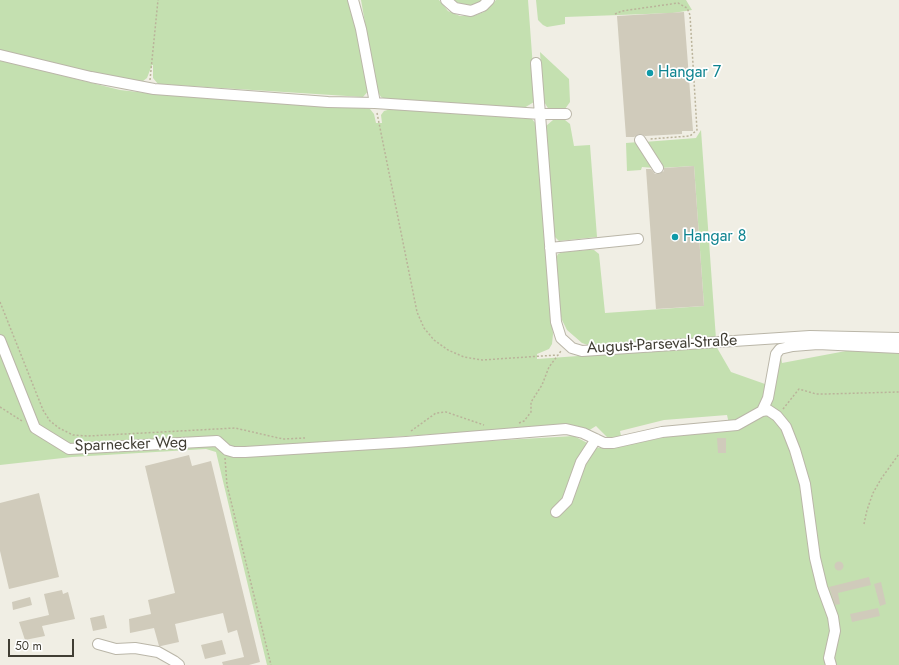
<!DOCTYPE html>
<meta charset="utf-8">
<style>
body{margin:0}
#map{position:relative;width:899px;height:665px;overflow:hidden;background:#f0eee4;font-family:Jost,sans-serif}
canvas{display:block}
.scale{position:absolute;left:8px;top:639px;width:66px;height:18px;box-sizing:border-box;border:2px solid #413e34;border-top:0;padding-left:5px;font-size:12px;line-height:14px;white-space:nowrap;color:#413e34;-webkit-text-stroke:3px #fff;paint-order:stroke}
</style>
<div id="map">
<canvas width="899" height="665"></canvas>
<div class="scale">50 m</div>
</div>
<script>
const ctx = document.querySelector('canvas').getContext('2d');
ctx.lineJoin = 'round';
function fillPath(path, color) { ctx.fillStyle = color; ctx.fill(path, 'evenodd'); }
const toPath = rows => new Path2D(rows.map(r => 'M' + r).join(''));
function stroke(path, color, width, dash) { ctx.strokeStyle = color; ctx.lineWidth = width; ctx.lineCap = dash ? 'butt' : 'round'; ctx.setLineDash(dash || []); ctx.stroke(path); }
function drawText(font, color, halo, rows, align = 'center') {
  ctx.font = font + ' Jost,sans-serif'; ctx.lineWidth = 3.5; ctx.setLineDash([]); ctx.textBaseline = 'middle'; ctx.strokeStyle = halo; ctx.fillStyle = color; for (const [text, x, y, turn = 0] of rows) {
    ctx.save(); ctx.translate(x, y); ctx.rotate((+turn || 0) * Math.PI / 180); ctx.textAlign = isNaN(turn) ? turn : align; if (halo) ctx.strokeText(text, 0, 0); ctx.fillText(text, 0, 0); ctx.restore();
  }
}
const green = toPath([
 [0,0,348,0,357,26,370,89,363,97,158,84,153,78,153,65,152,65,147,78,143,81,112,78,0,50],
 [361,0,439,0,448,11,460,16,473,16,484,12,496,0,528,0,535,95,534,102,524,108,518,108,385,99,381,97,377,91],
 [453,0,483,0,474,5,464,6],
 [536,0,686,0,692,10,673,13,565,17,565,24,547,27,543,25,538,20],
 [540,52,569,79,570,102,565,109,549,110,543,100],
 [0,60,120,90,156,94,365,108,370,109,374,114,376,123,382,123,381,115,384,111,391,109,532,119,536,124,538,133,553,334,552,344,549,349,537,354,537,359,716,346,731,372,765,384,773,354,780,349,782,363,899,341,899,665,267,665,216,452,206,449,72,457,0,465],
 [727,415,730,428,671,436,606,449,595,447,574,436,245,455,244,447,496,430,588,431,596,426,608,438,613,439,621,436,620,431,664,420],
 [553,120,565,120,570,124,574,146,590,145,597,237,559,241,553,235,546,126],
 [701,130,716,339,591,346,582,343,567,330,562,320,559,309,556,258,558,254,563,252,587,250,594,250,599,254,605,313,704,306,694,166,660,168,644,142,696,138],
 [639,142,655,168,642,167,641,170,627,171,626,143]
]);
const building = toPath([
 [684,12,693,131,682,131,682,134,645,136,639,134,634,137,626,137,617,16],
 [694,166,704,306,656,309,646,169,651,169,655,174,659,174,664,171,664,168],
 [717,438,726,438,726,453,718,453],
 [189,455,192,466,211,461,260,662,249,665,223,665,222,662,244,657,237,630,228,633,223,613,175,624,179,642,161,646,159,646,154,628,130,633,129,619,151,614,148,600,175,593,145,466],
 [39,493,59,577,9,589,0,551,0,503],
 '834.5 566a4.5 4.5 0 1 1 9 0a4.5 4.5 0 1 1-9 0Z',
 [869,577,871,585,838,593,840,604,835,605,829,587],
 [881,582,886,604,880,606,874,584],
 [62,590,63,594,68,592,75,619,42,626,45,636,25,640,19,622,49,615,44,594],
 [30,597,32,605,13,610,12,602],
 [878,608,880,616,852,622,850,614],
 [104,615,107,628,93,631,90,618],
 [222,640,226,654,205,659,201,645]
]);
const path = toPath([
 [615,14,622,11,678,3,687,8,690,15,697,130,690,136,650,139],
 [150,80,158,0],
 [377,113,417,312,424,328,434,340,448,350,464,357,482,360,557,355],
 [0,302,43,410,50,421,59,428,73,435,88,436,235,428,283,439,305,438],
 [0,407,22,421],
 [783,409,799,389,816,394,826,394,899,392],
 [519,423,524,421,531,412,531,402,542,385,549,367,561,351],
 [411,431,436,413,446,412,484,425],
 [225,458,227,485,271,665],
 [864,524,867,510,873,493,881,479,899,454]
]);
const minor = toPath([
 [353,0,361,29,375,103],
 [446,0,455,8,471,11,483,6,489,0],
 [0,55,91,77,154,89,328,102,375,103,541,114,566,114],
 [536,63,556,322,561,338,572,348,582,351,810,336,899,338],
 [640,140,658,168],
 [550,248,638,239],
 [0,340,35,428,69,449,217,441,227,450,234,452,245,452,406,442,566,429,583,433,604,443,613,443,662,432,737,425,762,411,768,410,777,416,786,427,795,450,805,484,815,558,822,587,833,617,835,631,829,658,831,665],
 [762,411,768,398,776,354,780,349,793,346,818,344,899,348],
 [556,512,567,501,581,462,596,439],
 [98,644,116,649,135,648,158,652,174,661,179,665]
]);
const markers = [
 [650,73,4,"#0f9aa8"],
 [675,237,4,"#0f9aa8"]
];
const cultureNames = [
 ["Hangar 7",658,73],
 ["Hangar 8",683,237]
];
const streetNames = [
 ["August-Parseval-Straße",662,345,-3],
 ["Sparnecker Weg",131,445,-2]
];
fillPath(green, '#c4e0b0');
fillPath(building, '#d0cbbb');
stroke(minor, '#bab6a8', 12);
stroke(path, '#bab39a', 1.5, [2, 2]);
stroke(minor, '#fff', 10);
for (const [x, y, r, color] of markers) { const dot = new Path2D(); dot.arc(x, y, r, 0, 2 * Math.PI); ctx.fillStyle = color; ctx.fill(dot); stroke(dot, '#fff', 1.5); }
drawText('16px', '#0d838f', '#fff', cultureNames, 'left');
drawText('16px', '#413e34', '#fff', streetNames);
</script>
